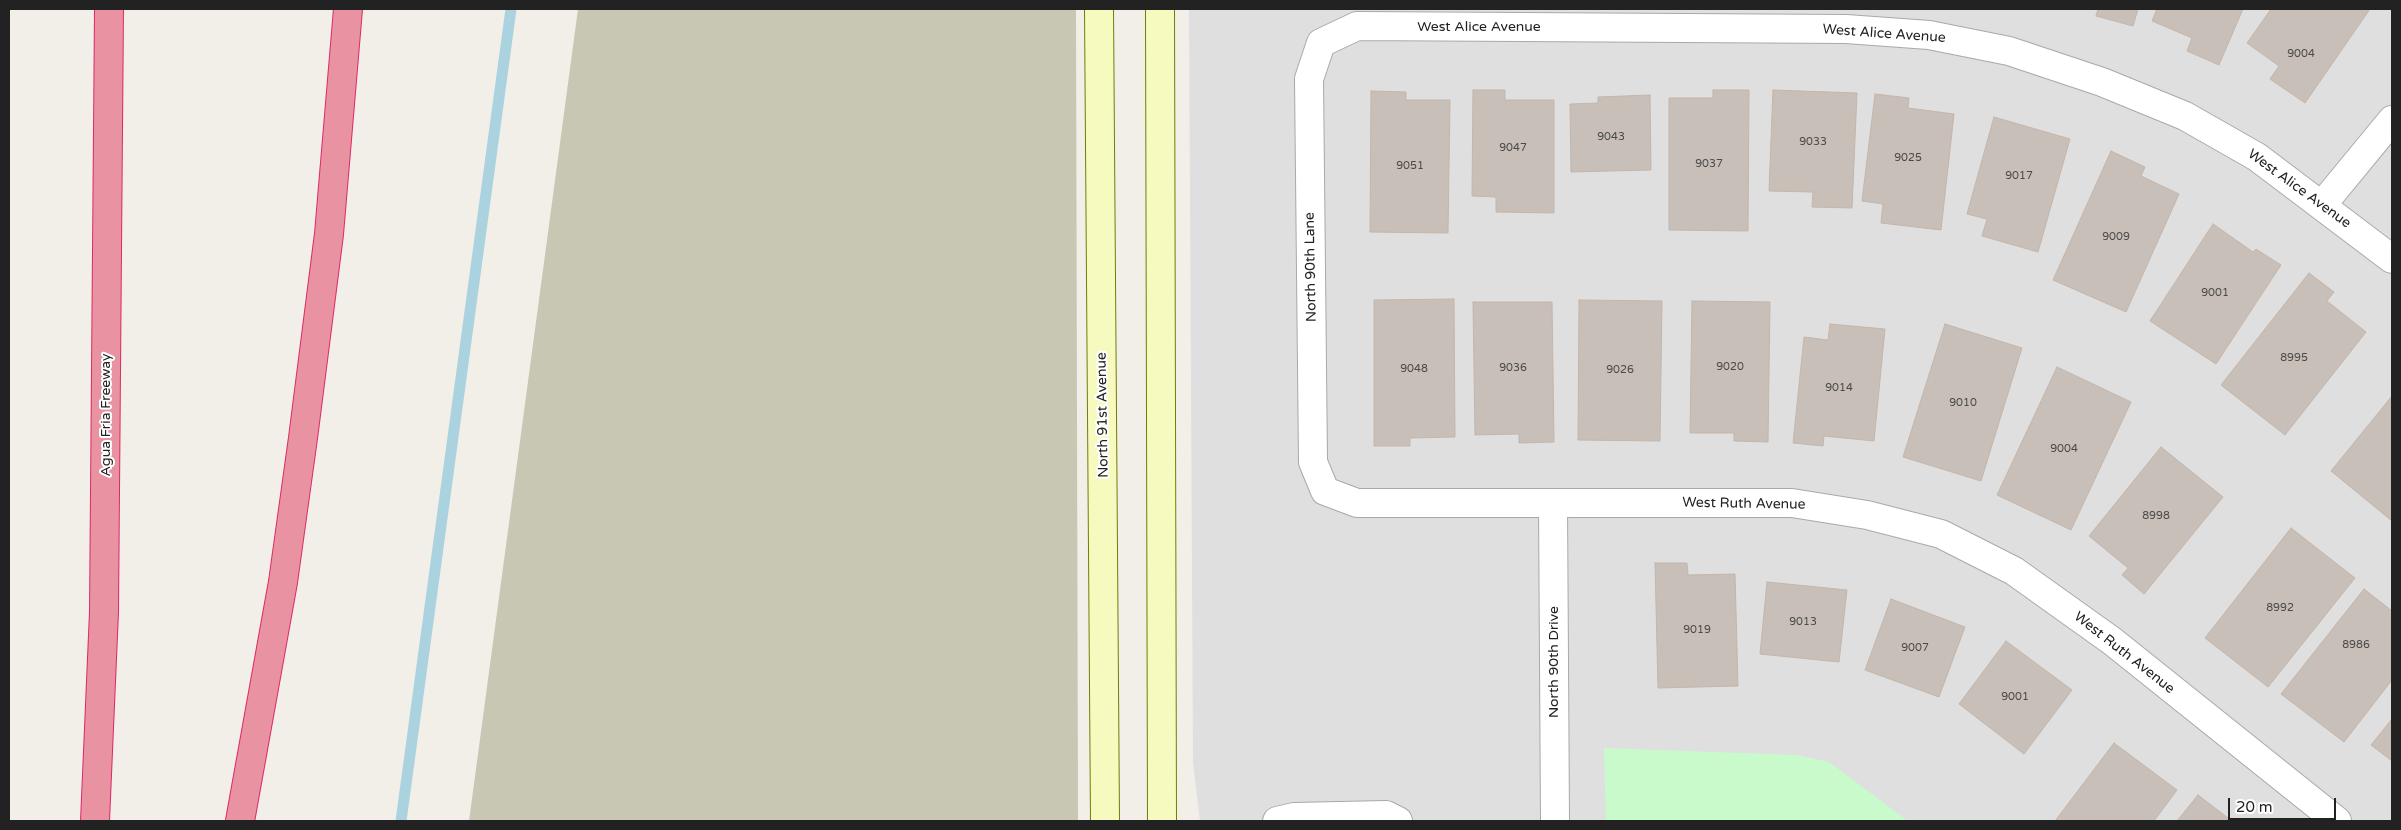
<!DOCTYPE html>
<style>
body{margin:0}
#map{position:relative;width:2401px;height:830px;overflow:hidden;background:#f2efe9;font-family:"Varela Round",sans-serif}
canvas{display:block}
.frame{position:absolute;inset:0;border:10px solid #222;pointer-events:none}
.scale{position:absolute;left:2228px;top:798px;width:108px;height:22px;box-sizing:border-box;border:2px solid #222;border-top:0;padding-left:6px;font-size:15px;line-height:18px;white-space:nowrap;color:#222;-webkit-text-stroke:4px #fff;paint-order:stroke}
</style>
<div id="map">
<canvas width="2401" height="830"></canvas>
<div class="frame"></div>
<div class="scale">20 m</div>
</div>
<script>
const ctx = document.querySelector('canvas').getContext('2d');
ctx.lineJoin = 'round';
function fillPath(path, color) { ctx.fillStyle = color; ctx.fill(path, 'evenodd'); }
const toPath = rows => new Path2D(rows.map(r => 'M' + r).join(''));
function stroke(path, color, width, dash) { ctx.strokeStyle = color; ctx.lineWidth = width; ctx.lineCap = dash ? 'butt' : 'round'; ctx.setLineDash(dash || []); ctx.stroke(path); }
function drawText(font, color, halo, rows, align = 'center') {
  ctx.font = font + ' "Varela Round",sans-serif'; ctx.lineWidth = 4; ctx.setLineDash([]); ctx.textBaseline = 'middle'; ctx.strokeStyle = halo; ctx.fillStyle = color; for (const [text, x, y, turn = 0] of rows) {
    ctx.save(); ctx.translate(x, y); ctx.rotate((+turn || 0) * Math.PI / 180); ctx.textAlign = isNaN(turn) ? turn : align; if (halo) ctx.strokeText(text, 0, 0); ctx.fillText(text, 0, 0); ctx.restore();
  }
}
const residential = toPath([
 [1189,9,2392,9,2392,821,1200,821,1193,763]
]);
const construction = toPath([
 [578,9,1076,9,1078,821,469,821]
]);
const park = toPath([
 [1604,748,1797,755,1829,762,1908,821,1606,821]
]);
const stream = toPath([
 [401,821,511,9]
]);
const building = toPath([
 [2098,9,2138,9,2133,26,2096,16,2098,9],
 [2157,9,2243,9,2219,65,2187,51,2192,38,2152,21,2157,9],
 [2271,9,2370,9,2305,103,2270,79,2279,66,2247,43,2271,9],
 [1473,90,1505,90,1505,100,1554,100,1554,213,1496,212,1496,197,1472,196,1473,90],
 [1713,90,1749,90,1748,231,1669,230,1669,98,1713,98,1713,90],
 [1773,90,1857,93,1852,208,1812,207,1813,192,1769,191,1773,90],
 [1371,91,1406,92,1406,100,1450,100,1448,233,1370,232,1371,91],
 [1875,94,1909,98,1908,108,1954,114,1941,230,1881,223,1883,204,1862,201,1875,94],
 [1650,95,1651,170,1571,172,1570,104,1598,103,1598,97,1650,95],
 [1994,117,2070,139,2038,252,1982,236,1987,219,1967,214,1994,117],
 [2111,151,2145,167,2141,176,2179,194,2126,312,2053,280,2111,151],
 [2213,224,2253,252,2256,249,2281,265,2216,364,2150,321,2213,224],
 [2309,273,2334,292,2327,301,2366,332,2285,435,2221,385,2309,273],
 [1454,299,1455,437,1410,438,1410,446,1374,446,1374,300,1454,299],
 [1579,300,1662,301,1660,441,1578,440,1579,300],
 [1692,301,1770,302,1768,442,1734,441,1734,433,1690,433,1692,301],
 [1473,302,1552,302,1554,442,1519,443,1519,434,1475,435,1473,302],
 [1830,324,1885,329,1874,441,1824,436,1823,446,1793,443,1804,337,1828,340,1830,324],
 [1945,324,2022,348,1981,481,1903,457,1945,324],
 [2057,367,2131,402,2071,530,1997,495,2057,367],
 [2392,396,2392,521,2331,471,2392,396],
 [2161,447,2223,497,2144,594,2122,575,2128,568,2089,536,2161,447],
 [2291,528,2355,578,2268,687,2205,638,2291,528],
 [1655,563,1687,563,1688,575,1735,574,1738,686,1658,688,1655,563],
 [1767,582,1847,590,1839,662,1760,654,1767,582],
 [2364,589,2392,611,2392,680,2344,742,2281,694,2364,589],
 [1891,599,1965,627,1939,697,1865,670,1891,599],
 [2006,641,2072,690,2024,754,1959,704,2006,641],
 [2392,719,2392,761,2371,745,2392,719],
 [2114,743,2177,790,2154,821,2055,821,2114,743],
 [2198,795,2232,821,2177,821,2198,795]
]);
const minor = toPath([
 [2322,205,2392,120],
 [1553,503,1555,821],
 [1277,821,1294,817,1386,815,1398,821],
 [2337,821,2112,641,2014,571,1941,534,1867,515,1792,503,1357,503,1325,491,1313,462,1309,79,1321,43,1357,26,1846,29,1929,35,2009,51,2102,82,2185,116,2257,157,2392,259]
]);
const secondary = toPath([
 [1099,9,1105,821],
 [1160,9,1162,821]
]);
const motorway = toPath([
 [95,821,104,612,109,9],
 [240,821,283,582,303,438,329,234,348,9]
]);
const numberNames = [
 ["9004",2301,54],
 ["9043",1611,137],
 ["9033",1813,142],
 ["9047",1513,148],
 ["9025",1908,158],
 ["9037",1709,164],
 ["9051",1410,166],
 ["9017",2019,176],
 ["9009",2116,237],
 ["9001",2215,293],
 ["8995",2294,358],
 ["9020",1730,367],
 ["9036",1513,368],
 ["9048",1414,369],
 ["9026",1620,370],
 ["9014",1839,388],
 ["9010",1963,403],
 ["9004",2064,449],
 ["8998",2156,516],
 ["8992",2280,608],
 ["9013",1803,622],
 ["9019",1697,630],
 ["8986",2356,645],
 ["9007",1915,648],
 ["9001",2015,697]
];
const streetNames = [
 ["West Alice Avenue",1479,27],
 ["West Alice Avenue",1884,34,4],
 ["West Alice Avenue",2299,189,36],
 ["North 90th Lane",1311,267,-91],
 ["Agua Fria Freeway",106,415,-90],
 ["North 91st Avenue",1103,415,-91],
 ["West Ruth Avenue",1744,504,1],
 ["West Ruth Avenue",2124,653,38],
 ["North 90th Drive",1554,662,-90]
];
fillPath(residential, '#e0dfdf');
fillPath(construction, '#c7c7b4');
fillPath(park, '#c8facc');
stroke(stream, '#aad3df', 11);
fillPath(building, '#c7bfb8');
stroke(building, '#c4b6ab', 1);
stroke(minor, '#a9a9a9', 30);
stroke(secondary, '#707d05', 30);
stroke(motorway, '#dc2a67', 30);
stroke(minor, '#fff', 28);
stroke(secondary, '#f7fabf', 28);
stroke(motorway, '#e892a2', 28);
drawText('11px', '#4b4948', null, numberNames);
drawText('14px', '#222', '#fff', streetNames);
</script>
